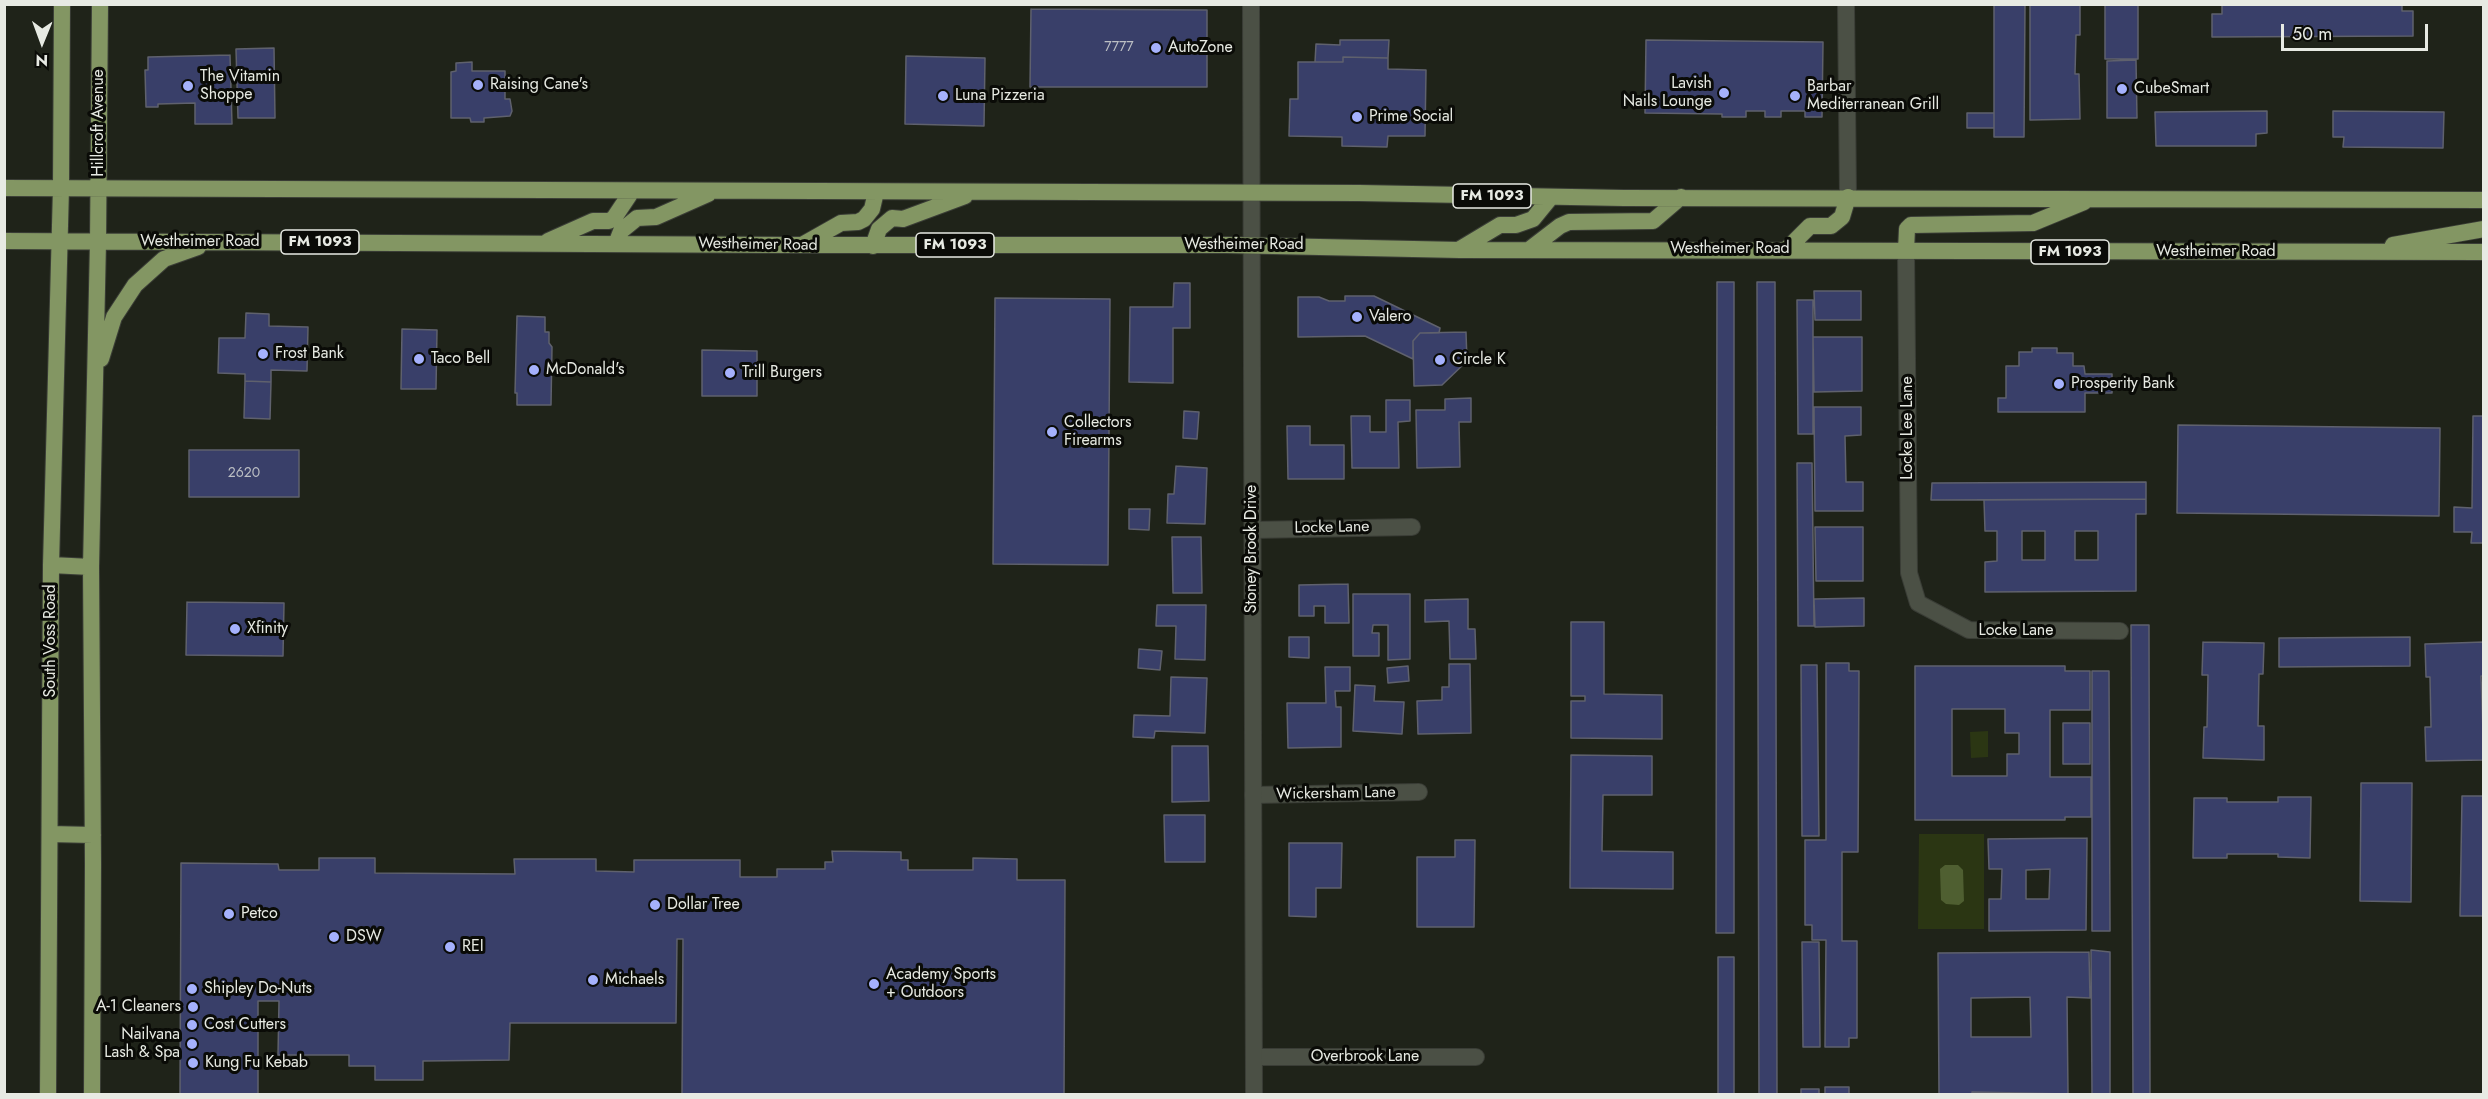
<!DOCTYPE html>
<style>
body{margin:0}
#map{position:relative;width:2488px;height:1099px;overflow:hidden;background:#1f2319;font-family:Jost,sans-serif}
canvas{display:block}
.frame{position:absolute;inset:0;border:6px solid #e7eae3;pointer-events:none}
.north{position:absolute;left:12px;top:12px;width:60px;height:60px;-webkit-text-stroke:4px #0a0b07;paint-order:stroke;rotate:181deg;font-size:16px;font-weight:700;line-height:24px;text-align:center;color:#e7eae3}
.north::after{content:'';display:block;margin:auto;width:21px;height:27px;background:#e7eae3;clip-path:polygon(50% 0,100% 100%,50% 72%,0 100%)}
.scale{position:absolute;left:2281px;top:24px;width:147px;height:27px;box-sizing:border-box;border:3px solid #e7eae3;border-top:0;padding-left:8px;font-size:18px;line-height:21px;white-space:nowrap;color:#e7eae3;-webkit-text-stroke:4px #0a0b07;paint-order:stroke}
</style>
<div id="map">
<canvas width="2488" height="1099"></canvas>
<div class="frame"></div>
<div class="north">N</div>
<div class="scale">50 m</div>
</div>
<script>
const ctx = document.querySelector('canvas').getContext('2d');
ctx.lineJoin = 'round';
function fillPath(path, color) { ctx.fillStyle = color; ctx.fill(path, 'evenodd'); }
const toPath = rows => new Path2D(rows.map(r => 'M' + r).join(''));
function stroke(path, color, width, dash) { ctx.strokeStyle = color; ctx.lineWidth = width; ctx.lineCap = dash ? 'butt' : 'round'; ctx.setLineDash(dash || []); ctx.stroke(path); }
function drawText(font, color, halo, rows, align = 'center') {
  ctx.font = font + ' Jost,sans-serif'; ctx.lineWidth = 6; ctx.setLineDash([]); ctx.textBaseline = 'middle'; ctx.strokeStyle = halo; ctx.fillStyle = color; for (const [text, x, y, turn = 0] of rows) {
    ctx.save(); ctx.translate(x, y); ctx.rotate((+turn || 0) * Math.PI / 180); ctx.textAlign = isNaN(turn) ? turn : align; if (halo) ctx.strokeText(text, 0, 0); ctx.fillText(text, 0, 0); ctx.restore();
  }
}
const green = toPath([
 [1988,731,1988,757,1971,758,1970,732],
 [1919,834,1984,834,1984,929,1918,929]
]);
const water = toPath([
 [1945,865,1958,865,1963,870,1964,901,1959,905,1946,904,1941,900,1940,869]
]);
const building = toPath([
 [1994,4,2025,4,2024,137,1994,137,1994,4],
 [2030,4,2080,4,2080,35,2076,35,2075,74,2079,74,2080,119,2030,120,2030,4],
 [2105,4,2138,4,2138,59,2105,59,2105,4],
 [2222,4,2402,4,2402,11,2413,11,2413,36,2212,37,2212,14,2222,14,2222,4],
 [1031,9,1207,10,1207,87,1030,87,1031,9],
 [1340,40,1389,40,1388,58,1343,57,1343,62,1315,62,1316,44,1340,45,1340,40],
 [1646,40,1823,42,1822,117,1805,117,1805,111,1781,111,1781,117,1765,117,1765,111,1746,111,1746,117,1722,117,1722,114,1645,113,1646,40],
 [274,48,275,118,238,118,236,49,274,48],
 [230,55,232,124,195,124,195,103,158,104,158,107,146,107,145,70,148,70,148,57,230,55],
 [906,56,985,58,984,126,905,124,906,56],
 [1343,57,1388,58,1388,69,1426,70,1425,136,1388,136,1387,147,1342,146,1342,137,1289,136,1290,99,1298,99,1298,62,1343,62,1343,57],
 [2136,60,2137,118,2107,118,2107,61,2136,60],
 [472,62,472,71,505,71,505,99,510,99,512,111,510,116,484,118,484,122,471,122,470,118,451,118,451,72,456,71,456,63,472,62],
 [2267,111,2267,133,2256,134,2256,146,2156,146,2155,112,2267,111],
 [2333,111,2444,112,2443,148,2343,147,2344,137,2333,137,2333,111],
 [1967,113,1994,113,1994,128,1967,128,1967,113],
 [1717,282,1734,282,1734,933,1716,933,1717,282],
 [1757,282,1775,282,1777,1094,1759,1094,1757,282],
 [1174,283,1190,283,1190,328,1173,328,1173,383,1129,382,1130,307,1173,307,1174,283],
 [1814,291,1861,291,1861,320,1815,320,1814,291],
 [1345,296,1374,296,1440,328,1439,333,1420,333,1413,341,1413,359,1365,336,1298,337,1298,297,1319,297,1329,301,1345,301,1345,296],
 [995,298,1110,299,1108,565,993,564,995,298],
 [1797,300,1813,300,1813,434,1798,434,1797,300],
 [246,313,269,314,269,326,308,327,307,371,271,370,271,382,245,381,245,374,218,373,219,338,245,338,246,313],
 [517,316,545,317,545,332,549,332,549,343,552,347,551,405,517,405,517,393,515,393,517,316],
 [402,329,437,330,436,389,401,389,402,329],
 [1466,332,1467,361,1442,385,1414,386,1413,341,1420,333,1466,332],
 [1813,337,1862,337,1862,391,1814,392,1813,337],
 [2032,348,2057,348,2057,353,2073,353,2073,366,2084,366,2085,374,2112,374,2112,393,2085,393,2085,412,1998,412,1998,398,2006,398,2006,366,2019,366,2019,352,2032,352,2032,348],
 [702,350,757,351,757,396,702,396,702,350],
 [245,381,271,382,270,419,244,418,245,381],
 [1471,398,1471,422,1459,422,1460,467,1417,468,1416,410,1445,410,1445,399,1471,398],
 [1386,400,1410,400,1410,421,1398,422,1399,468,1352,468,1351,416,1370,416,1370,432,1386,432,1386,400],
 [1814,407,1861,407,1861,435,1845,436,1846,482,1863,482,1863,511,1815,511,1814,407],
 [1184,411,1199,412,1197,439,1183,438,1184,411],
 [2473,416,2484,416,2484,543,2471,543,2472,532,2454,532,2454,507,2472,508,2473,416],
 [2178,425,2440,428,2439,516,2177,513,2178,425],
 [1287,426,1310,426,1310,445,1344,445,1344,479,1288,479,1287,426],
 [189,450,299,450,299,497,189,497,189,450],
 [1797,463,1812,463,1814,626,1798,626,1797,463],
 [1176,466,1207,468,1205,524,1167,523,1168,494,1174,494,1176,466],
 [2146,482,2146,499,1931,500,1932,483,2146,482],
 [2146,499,2146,514,2136,514,2136,591,1985,592,1985,562,1997,561,1997,531,1985,531,1984,500,2146,499],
 [2022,531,2045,531,2045,560,2022,560,2022,531],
 [2075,531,2098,531,2098,560,2075,560,2075,531],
 [1129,509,1150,509,1149,530,1129,529,1129,509],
 [1815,527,1863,527,1863,581,1816,581,1815,527],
 [1172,537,1201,537,1202,593,1173,593,1172,537],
 [1348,584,1349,623,1325,623,1325,606,1314,606,1314,616,1299,616,1299,585,1348,584],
 [1353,594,1410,594,1410,659,1388,660,1388,625,1373,625,1372,633,1379,633,1379,656,1353,656,1353,594],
 [1864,598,1864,626,1815,627,1814,599,1864,598],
 [1468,599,1468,629,1475,629,1476,659,1450,659,1449,621,1425,622,1425,600,1468,599],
 [187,602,284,603,283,656,186,655,187,602],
 [1157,605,1206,605,1205,660,1175,659,1176,626,1156,626,1157,605],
 [1571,622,1604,622,1604,694,1662,695,1662,739,1571,738,1571,701,1585,701,1585,696,1571,696,1571,622],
 [2131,625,2149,625,2150,1094,2133,1094,2131,625],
 [1289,637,1309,637,1309,658,1289,657,1289,637],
 [2410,637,2410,666,2279,667,2279,638,2410,637],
 [2203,642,2264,643,2263,674,2259,674,2258,726,2264,726,2264,760,2203,758,2204,727,2207,727,2208,675,2202,675,2203,642],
 [2484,642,2484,676,2481,676,2484,760,2426,761,2425,727,2431,727,2430,677,2426,677,2425,644,2484,642],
 [1139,649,1162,651,1160,670,1138,668,1139,649],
 [1826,663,1849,663,1849,671,1859,671,1858,852,1842,852,1842,941,1857,941,1857,1038,1849,1038,1849,1047,1825,1047,1826,940,1812,940,1812,925,1805,925,1805,840,1826,840,1826,663],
 [1449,664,1470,664,1471,733,1418,734,1417,701,1442,700,1442,687,1449,687,1449,664],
 [1801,665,1817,665,1819,836,1802,836,1801,665],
 [1408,666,1409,681,1388,683,1387,668,1408,666],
 [1915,666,2065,666,2065,671,2090,671,2090,710,2050,710,2050,777,2091,777,2091,817,2065,817,2065,820,1915,820,1915,666],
 [1952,709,2005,709,2005,733,2019,733,2019,754,2007,754,2007,776,1952,776,1952,709],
 [1325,667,1350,667,1350,691,1335,691,1336,707,1341,707,1341,747,1288,748,1287,703,1326,703,1325,667],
 [2092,671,2109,671,2110,931,2092,931,2092,671],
 [1171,677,1207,678,1205,733,1155,731,1154,738,1133,737,1134,715,1170,716,1171,677],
 [1355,685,1375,686,1374,701,1404,702,1402,734,1353,731,1355,685],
 [2063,723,2090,723,2090,764,2063,764,2063,723],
 [1172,746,1208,746,1209,801,1172,802,1172,746],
 [1571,755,1652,756,1652,795,1603,795,1602,851,1673,852,1673,889,1570,888,1571,755],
 [2361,783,2412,783,2411,902,2360,901,2361,783],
 [2462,796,2484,796,2484,916,2460,916,2462,796],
 [2278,797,2311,797,2310,858,2278,857,2278,854,2227,854,2227,858,2193,858,2194,798,2227,798,2227,802,2278,802,2278,797],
 [1164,815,1205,815,1205,862,1165,862,1164,815],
 [2087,838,2086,930,1989,931,1989,899,2001,899,2002,869,1989,869,1988,839,2087,838],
 [2050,869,2049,899,2026,899,2026,870,2050,869],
 [1455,840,1475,840,1474,927,1417,927,1417,857,1455,857,1455,840],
 [1289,843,1342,843,1341,888,1316,888,1316,917,1289,916,1289,843],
 [832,851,901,852,901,860,908,860,908,870,973,870,973,858,1017,859,1017,880,1065,880,1064,1094,682,1094,683,939,677,939,676,1023,510,1023,509,1060,423,1061,423,1080,375,1080,375,1066,349,1066,349,1055,278,1055,279,1001,258,1001,258,1094,180,1094,181,863,278,864,279,870,319,870,319,858,375,858,375,873,515,874,514,859,596,859,596,871,634,872,634,860,740,860,740,877,777,877,777,869,825,869,825,862,833,862,832,851],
 [1802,942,1819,942,1820,1047,1803,1047,1802,942],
 [2091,950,2110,952,2110,1094,2092,1094,2091,950],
 [2089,952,2090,998,2067,997,2068,1094,1972,1092,1972,1094,1939,1094,1938,953,2089,952],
 [2030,997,2031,1037,1971,1037,1971,998,2030,997],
 [1718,957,1734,957,1734,1094,1718,1094,1718,957],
 [1825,1087,1849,1087,1849,1094,1825,1094,1825,1087],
 [1801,1089,1819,1089,1819,1094,1801,1094,1801,1089]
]);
const minor = toPath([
 [1846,4,1848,197],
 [1906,251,1909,573,1918,603,1969,630,2120,631],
 [1252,530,1412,527],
 [1253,795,1419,792],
 [1254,1057,1476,1057]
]);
const tertiary = toPath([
 [1251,4,1254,1094]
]);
const primary = toPath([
 [4,188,1359,193,1624,198,2484,200],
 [4,241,787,245,1226,245,1460,250,2484,252],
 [548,241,593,221,609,221,614,218,632,191],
 [616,244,621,231,637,218,656,217,708,194],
 [802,245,841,223,858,222,864,219,872,209,876,192],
 [2393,245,2484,229],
 [873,246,879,229,892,218,903,219,965,196],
 [1460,249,1500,225,1516,225,1533,219,1551,197],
 [1530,249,1560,226,1569,222,1653,221,1681,197],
 [1787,249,1810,226,1831,226,1842,217,1848,197],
 [1906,251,1907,229,1911,225,2033,223,2084,202],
 [101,359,114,317,135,285,164,259,198,247],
 [51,565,91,567],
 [50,834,93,835],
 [48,1094,51,565,61,188,62,4],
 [92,1094,93,864,91,567,98,242,100,4]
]);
const markers = [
 [1156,48,6,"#a5b1fc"],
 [478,85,6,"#a5b1fc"],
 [188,86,6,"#a5b1fc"],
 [2122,89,6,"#a5b1fc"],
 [1724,93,6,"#a5b1fc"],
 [943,96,6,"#a5b1fc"],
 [1795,96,6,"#a5b1fc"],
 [1357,117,6,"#a5b1fc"],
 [1357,317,6,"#a5b1fc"],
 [263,354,6,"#a5b1fc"],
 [419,359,6,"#a5b1fc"],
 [1440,360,6,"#a5b1fc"],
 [534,370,6,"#a5b1fc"],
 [730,373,6,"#a5b1fc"],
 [2059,384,6,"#a5b1fc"],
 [1052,432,6,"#a5b1fc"],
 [235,629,6,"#a5b1fc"],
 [655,905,6,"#a5b1fc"],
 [229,914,6,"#a5b1fc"],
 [334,937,6,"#a5b1fc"],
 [450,947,6,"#a5b1fc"],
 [593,980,6,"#a5b1fc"],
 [874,984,6,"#a5b1fc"],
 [192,989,6,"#a5b1fc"],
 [193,1007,6,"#a5b1fc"],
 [192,1025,6,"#a5b1fc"],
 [192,1044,6,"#a5b1fc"],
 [193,1063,6,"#a5b1fc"]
];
const numberNames = [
 ["7777",1119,48],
 ["2620",244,474]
];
const shields = [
 [1492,196,78],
 [320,242,78],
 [955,245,78],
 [2070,252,78]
];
const shieldNames = [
 ["FM 1093",1492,196],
 ["FM 1093",320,242],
 ["FM 1093",955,245],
 ["FM 1093",2070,252]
];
const poiNames = [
 ["AutoZone",1168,48],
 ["The Vitamin",200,77],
 ["Shoppe",200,95],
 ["Lavish",1712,84,"right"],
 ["Nails Lounge",1712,102,"right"],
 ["Raising Cane's",490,85],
 ["Barbar",1807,87],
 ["Mediterranean Grill",1807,105],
 ["CubeSmart",2134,89],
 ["Luna Pizzeria",955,96],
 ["Prime Social",1369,117],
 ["Valero",1369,317],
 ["Frost Bank",275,354],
 ["Taco Bell",431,359],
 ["Circle K",1452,360],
 ["McDonald's",546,370],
 ["Trill Burgers",742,373],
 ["Prosperity Bank",2071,384],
 ["Collectors",1064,423],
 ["Firearms",1064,441],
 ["Xfinity",247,629],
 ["Dollar Tree",667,905],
 ["Petco",241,914],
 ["DSW",346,937],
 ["REI",462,947],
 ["Academy Sports",886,975],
 ["+ Outdoors",886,993],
 ["Michaels",605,980],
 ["Shipley Do-Nuts",204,989],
 ["A-1 Cleaners",181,1007,"right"],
 ["Cost Cutters",204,1025],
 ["Nailvana",180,1035,"right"],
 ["Lash & Spa",180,1053,"right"],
 ["Kung Fu Kebab",205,1063]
];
const streetNames = [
 ["Hillcroft Avenue",99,123,-90],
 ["Westheimer Road",200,242],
 ["Westheimer Road",758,245,1],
 ["Westheimer Road",1244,245],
 ["Westheimer Road",1730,249],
 ["Westheimer Road",2216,252],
 ["Locke Lee Lane",1908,428,-90],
 ["Locke Lane",1332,528,-1],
 ["Stoney Brook Drive",1252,549,-90],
 ["Locke Lane",2016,631],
 ["South Voss Road",51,641,-90],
 ["Wickersham Lane",1336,794,-1],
 ["Overbrook Lane",1365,1057]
];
fillPath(green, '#2b3613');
fillPath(water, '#4f5f31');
fillPath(building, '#393f69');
stroke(building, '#5f616d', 1.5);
stroke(minor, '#3a3d36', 18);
stroke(tertiary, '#3a3d36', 18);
stroke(primary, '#3a3d36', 18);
stroke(minor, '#4b5045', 16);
stroke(tertiary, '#4b5045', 16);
stroke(primary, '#839663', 16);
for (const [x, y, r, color] of markers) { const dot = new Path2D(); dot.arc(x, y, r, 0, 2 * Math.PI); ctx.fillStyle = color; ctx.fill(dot); stroke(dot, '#0a0b07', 2); }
drawText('14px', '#bcbfc4', null, numberNames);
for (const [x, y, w] of shields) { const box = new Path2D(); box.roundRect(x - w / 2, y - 12, w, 24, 4.5); ctx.fillStyle = '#0a0b07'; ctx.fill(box); stroke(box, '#e7eae3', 1.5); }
drawText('bold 15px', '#e7eae3', null, shieldNames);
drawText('16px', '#e7eae3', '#0a0b07', poiNames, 'left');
drawText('16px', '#e7eae3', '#0a0b07', streetNames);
</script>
